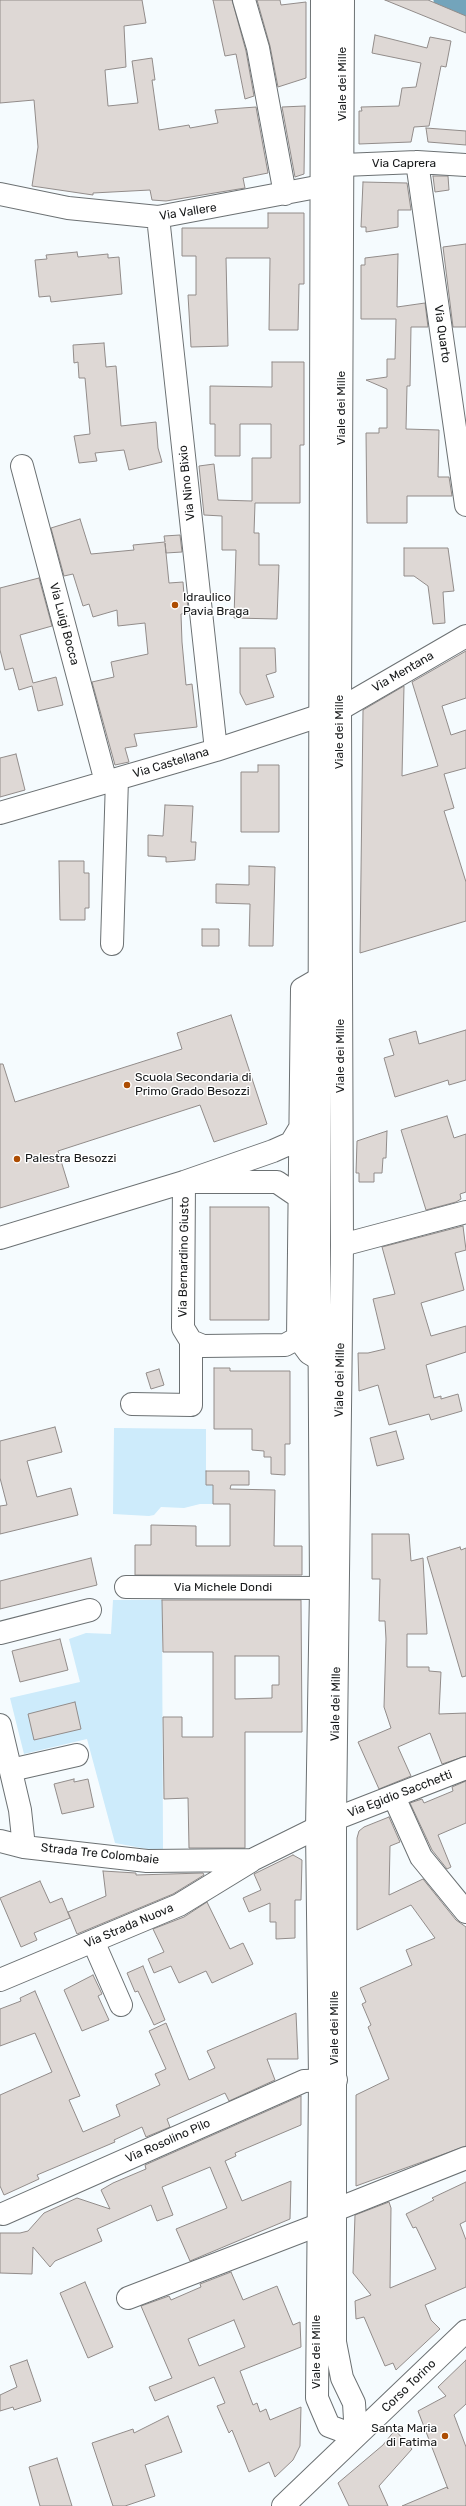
<!DOCTYPE html>
<style>
body{margin:0}
canvas{display:block;background:#f5fbfe}
</style>
<canvas width="466" height="2506"></canvas>
<script>
const ctx = document.querySelector('canvas').getContext('2d');
ctx.lineJoin = 'round';
function fillPath(path, color) { ctx.fillStyle = color; ctx.fill(path, 'evenodd'); }
const toPath = rows => new Path2D(rows.map(r => 'M' + r).join(''));
function stroke(path, color, width, dash) { ctx.strokeStyle = color; ctx.lineWidth = width; ctx.lineCap = dash ? 'butt' : 'round'; ctx.setLineDash(dash || []); ctx.stroke(path); }
function drawText(font, color, halo, rows, align = 'center') {
  ctx.font = font + ' Rubik,sans-serif'; ctx.lineWidth = 3; ctx.setLineDash([]); ctx.textBaseline = 'middle'; ctx.strokeStyle = halo; ctx.fillStyle = color; for (const [text, x, y, turn = 0] of rows) {
    ctx.save(); ctx.translate(x, y); ctx.rotate((+turn || 0) * Math.PI / 180); ctx.textAlign = isNaN(turn) ? turn : align; if (halo) ctx.strokeText(text, 0, 0); ctx.fillText(text, 0, 0); ctx.restore();
  }
}
const green = toPath([
 [114,1428,206,1429,206,1484,213,1485,213,1504,200,1504,184,1508,161,1507,154,1515,149,1516,113,1514],
 [113,1600,162,1600,163,1852,115,1843,87,1739,24,1754,10,1698,80,1682,69,1639,86,1633,111,1634]
]);
const canal = toPath([
 [443,0,466,9]
]);
const building = toPath([
 [0,0,142,0,146,23,124,26,126,67,105,70,108,106,138,103,132,61,152,58,155,80,152,80,159,130,189,125,190,128,218,123,215,110,256,107,268,173,243,178,245,188,166,201,152,200,150,190,93,193,93,195,32,186,38,147,34,100,0,103,0,0],
 [213,0,232,0,246,51,254,96,245,99,236,54,225,56,213,0],
 [257,0,280,0,281,5,306,2,306,78,278,87,270,46,257,0],
 [385,0,428,0,466,16,466,33,385,0],
 [375,35,427,48,430,37,451,41,446,67,441,66,429,126,414,127,411,142,359,144,359,111,362,111,361,107,399,106,402,88,416,87,421,63,372,53,375,35],
 [305,106,304,174,295,177,282,107,305,106],
 [426,128,466,131,466,145,428,142,426,128],
 [433,176,448,176,449,190,435,192,433,176],
 [363,182,407,183,411,210,398,210,398,227,366,232,366,227,361,227,363,182],
 [268,213,304,213,304,284,299,284,298,330,269,330,270,258,226,258,228,346,191,347,188,295,196,295,196,256,182,256,182,228,268,228,268,213],
 [466,244,466,327,453,327,443,247,466,244],
 [77,252,78,257,108,254,108,258,119,257,122,294,51,302,50,296,39,297,35,260,47,259,46,255,77,252],
 [398,254,397,307,425,303,428,327,411,327,410,386,407,386,406,429,439,430,438,477,449,477,452,496,407,496,407,523,367,523,366,433,379,433,379,428,387,428,387,389,366,380,387,377,387,359,395,359,396,319,361,319,361,265,365,265,365,258,398,254],
 [104,343,106,367,116,366,121,426,156,422,158,448,162,462,129,470,124,450,95,453,97,461,79,463,74,436,90,434,85,378,79,378,78,362,74,363,73,345,104,343],
 [272,362,304,362,304,445,300,445,300,503,255,503,254,533,259,533,259,565,279,565,277,619,234,618,236,550,222,550,222,516,204,515,199,466,214,464,218,500,252,501,252,458,271,458,271,424,240,424,240,456,215,456,215,424,210,424,210,386,272,387,272,362],
 [80,519,91,554,134,550,133,545,165,542,164,536,180,535,182,552,166,553,165,543,169,583,183,582,184,595,187,595,188,613,181,614,182,642,186,685,192,684,197,727,134,734,137,746,125,748,129,762,115,765,92,682,114,677,111,662,148,654,145,623,118,626,117,610,93,617,89,604,83,606,73,574,64,576,51,528,80,519],
 [404,548,448,548,454,591,443,592,445,623,433,624,428,586,414,576,404,576,404,548],
 [39,578,52,626,20,635,33,683,56,677,63,705,38,711,32,686,19,690,13,668,5,670,0,650,0,588,39,578],
 [240,648,275,648,276,672,266,675,274,697,246,705,240,693,240,648],
 [466,651,466,698,442,706,451,735,466,730,466,768,444,774,454,808,444,811,466,882,466,921,360,953,363,710,404,686,402,776,438,766,412,682,466,651],
 [16,754,25,790,0,797,0,758,16,754],
 [258,765,279,765,279,832,241,832,241,772,258,772,258,765],
 [165,805,193,806,191,842,196,842,195,860,166,862,166,857,148,856,148,835,163,836,165,805],
 [59,861,84,861,84,873,89,873,89,908,85,908,85,920,60,920,59,861],
 [249,866,275,867,273,946,249,946,250,904,216,903,216,884,249,885,249,866],
 [202,929,219,929,219,946,202,946,202,929],
 [231,1015,267,1124,214,1142,200,1105,58,1151,69,1187,0,1208,0,1064,3,1064,15,1102,182,1049,177,1033,231,1015],
 [466,1030,466,1080,449,1085,448,1080,395,1097,384,1058,394,1055,389,1039,416,1031,419,1044,466,1030],
 [447,1116,454,1138,466,1134,466,1192,460,1194,461,1199,456,1202,426,1210,401,1130,447,1116],
 [387,1131,386,1158,383,1158,382,1173,374,1173,374,1182,359,1182,359,1173,356,1173,357,1141,387,1131],
 [210,1207,269,1207,269,1320,210,1320,210,1207],
 [463,1226,466,1250,455,1253,464,1290,421,1303,431,1336,466,1326,466,1352,426,1365,434,1398,441,1396,441,1399,458,1394,462,1411,431,1420,429,1414,389,1425,378,1385,359,1391,358,1353,368,1353,385,1349,373,1299,395,1294,382,1247,463,1226],
 [214,1368,230,1368,230,1371,290,1371,290,1444,285,1444,285,1475,271,1474,271,1457,264,1457,264,1451,252,1450,252,1429,214,1429,214,1368],
 [159,1369,164,1385,151,1389,146,1373,159,1369],
 [55,1427,62,1452,27,1461,37,1497,71,1488,78,1515,0,1534,0,1506,7,1505,0,1478,0,1441,55,1427],
 [396,1431,404,1459,377,1466,370,1438,396,1431],
 [206,1471,249,1471,249,1485,231,1485,230,1489,275,1490,274,1546,302,1546,302,1575,135,1575,135,1545,151,1545,151,1525,196,1526,196,1546,230,1546,230,1504,213,1504,213,1485,206,1485,206,1471],
 [372,1534,409,1534,411,1561,423,1558,427,1634,407,1634,407,1667,429,1667,429,1671,441,1672,439,1714,466,1713,466,1756,442,1764,430,1733,398,1747,411,1776,379,1789,358,1742,391,1728,384,1707,386,1639,385,1621,379,1621,380,1579,372,1579,372,1534],
 [460,1547,461,1550,466,1548,466,1676,462,1677,427,1557,460,1547],
 [91,1558,97,1585,0,1609,0,1581,91,1558],
 [162,1600,301,1600,302,1732,245,1732,245,1848,189,1848,188,1798,164,1799,163,1717,182,1717,182,1737,213,1737,213,1652,163,1652,162,1600],
 [235,1656,279,1656,279,1685,272,1685,272,1698,235,1699,235,1656],
 [60,1639,68,1670,20,1682,12,1651,60,1639],
 [75,1702,81,1729,34,1740,28,1714,75,1702],
 [74,1779,74,1782,88,1779,94,1807,62,1814,54,1784,74,1779],
 [466,1781,466,1823,438,1835,451,1867,447,1869,432,1850,410,1803,422,1799,424,1803,453,1791,452,1787,466,1781],
 [389,1817,400,1842,390,1846,389,1895,423,1879,456,1920,466,1927,466,2146,356,2186,356,2095,389,2079,368,2027,371,2025,362,2004,366,2002,360,1988,412,1965,406,1950,435,1938,411,1905,357,1930,357,1838,359,1831,364,1827,389,1817],
 [293,1855,302,1860,301,1900,295,1900,295,1938,276,1939,276,1922,270,1922,270,1903,249,1912,243,1898,261,1890,254,1874,293,1855],
 [103,1871,136,1873,136,1875,203,1873,204,1875,173,1894,77,1934,68,1912,106,1896,103,1871],
 [40,1881,50,1903,62,1898,70,1918,34,1933,37,1940,21,1947,0,1898,40,1881],
 [207,1902,230,1949,243,1943,253,1964,212,1983,206,1971,179,1983,171,1966,154,1973,148,1959,164,1952,153,1929,184,1917,207,1902],
 [143,1966,165,2020,154,2025,138,1991,135,1992,127,1973,143,1966],
 [93,1975,102,1994,98,1996,109,2020,82,2031,64,1990,93,1975],
 [35,1991,80,2096,69,2100,83,2132,120,2116,116,2105,160,2085,155,2074,166,2069,149,2031,166,2023,189,2080,215,2068,207,2051,296,2013,298,2059,267,2059,275,2080,229,2101,225,2093,167,2119,170,2127,146,2137,142,2127,114,2140,115,2142,37,2175,39,2179,4,2195,0,2186,0,2095,52,2072,35,2033,0,2046,0,2009,21,2001,20,1998,35,1991],
 [301,2096,301,2125,235,2153,236,2156,225,2161,242,2201,291,2181,290,2219,190,2261,176,2229,227,2208,210,2167,162,2187,173,2215,157,2221,151,2205,97,2229,102,2241,55,2261,50,2267,33,2247,32,2274,0,2273,0,2233,20,2233,28,2231,44,2213,77,2198,110,2209,101,2190,113,2183,146,2169,145,2165,301,2096],
 [466,2182,466,2221,460,2224,466,2240,466,2287,425,2305,431,2320,440,2329,396,2370,393,2363,385,2366,364,2317,356,2319,355,2301,371,2295,353,2273,355,2215,389,2202,391,2208,390,2288,436,2269,416,2227,413,2228,406,2214,434,2200,432,2198,466,2182],
 [231,2272,243,2300,277,2286,293,2325,300,2322,301,2347,240,2371,253,2405,257,2403,260,2412,266,2409,270,2420,301,2407,300,2446,293,2460,275,2477,269,2462,249,2472,232,2430,229,2433,217,2406,225,2403,214,2377,155,2401,149,2387,172,2378,141,2306,169,2296,171,2300,201,2287,200,2284,231,2272],
 [234,2320,245,2347,199,2366,188,2339,234,2320],
 [85,2282,113,2347,88,2358,60,2293,85,2282],
 [27,2360,41,2401,14,2410,13,2407,0,2411,0,2395,17,2387,10,2366,27,2360],
 [466,2360,466,2404,454,2415,466,2447,466,2506,402,2506,447,2487,448,2489,418,2411,446,2396,438,2387,466,2360],
 [168,2416,182,2452,145,2465,155,2496,125,2506,113,2506,92,2443,133,2429,134,2433,168,2416],
 [395,2430,412,2449,379,2486,388,2506,349,2506,338,2483,383,2445,395,2430],
 [57,2458,72,2506,40,2506,29,2467,57,2458]
]);
const minor = toPath([
 [244,0,258,48,285,194],
 [417,162,466,505],
 [0,194,68,208,158,217,322,186,343,165,417,162,466,165],
 [158,217,216,750],
 [22,466,106,782],
 [0,813,216,750,340,709,466,636],
 [112,944,117,779],
 [0,1238,184,1182,273,1151,291,1143,300,1128],
 [342,1245,466,1212],
 [298,1338,285,1345,203,1346,191,1341,183,1328,184,1182,277,1182,299,1197],
 [319,1359,309,1353,298,1338,302,989,321,978,336,979],
 [132,1404,191,1405,191,1341],
 [126,1587,321,1588],
 [0,1633,90,1610],
 [0,1725,20,1810,24,1847],
 [11,1770,77,1755],
 [394,1797,421,1857,466,1912],
 [0,1841,24,1847,147,1861,252,1860,335,1819,466,1768],
 [93,1941,121,2005],
 [0,1980,179,1905,251,1861],
 [335,2210,466,2158],
 [3,2214,304,2081,336,2080],
 [128,2298,318,2225]
]);
const major = toPath([
 [322,0,319,1262,321,1588,317,1829,320,2080,317,2398,329,2426,356,2436],
 [343,0,340,709,342,1245,335,1819,335,2342,342,2378,354,2403,356,2436],
 [283,2506,466,2331]
]);
const markers = [
 [175,605,4,"#ad4d03"],
 [127,1085,4,"#ad4d03"],
 [17,1159,4,"#ad4d03"],
 [445,2436,4,"#ad4d03"]
];
const streetNames = [
 ["Viale dei Mille",343,84,-90],
 ["Via Caprera",404,164],
 ["Via Vallere",188,212,-9],
 ["Via Quarto",442,334,82],
 ["Viale dei Mille",342,408,-90],
 ["Via Nino Bixio",187,483,-96],
 ["Via Luigi Bocca",64,624,75],
 ["Via Mentana",403,672,-30],
 ["Viale dei Mille",340,732,-90],
 ["Via Castellana",171,763,-17],
 ["Viale dei Mille",341,1056,-90],
 ["Via Bernardino Giusto",184,1257,-89],
 ["Viale dei Mille",340,1380,-89],
 ["Via Michele Dondi",223,1588],
 ["Viale dei Mille",336,1704,-89],
 ["Via Egidio Sacchetti",400,1794,-21],
 ["Strada Tre Colombaie",100,1854,6],
 ["Via Strada Nuova",129,1926,-23],
 ["Viale dei Mille",335,2028,-90],
 ["Via Rosolino Pilo",168,2141,-24],
 ["Viale dei Mille",317,2352,-90],
 ["Corso Torino",409,2386,-44]
];
const poiNames = [
 ["Idraulico",183,598],
 ["Pavia Braga",183,612],
 ["Scuola Secondaria di",135,1078],
 ["Primo Grado Besozzi",135,1092],
 ["Palestra Besozzi",25,1159],
 ["Santa Maria",437,2429,"right"],
 ["di Fatima",437,2443,"right"]
];
fillPath(green, '#cdebfb');
stroke(canal, '#73a4bb', 19);
fillPath(building, '#ded8d5');
stroke(building, '#928c8a', 1);
stroke(minor, '#6c7173', 24);
stroke(major, '#6c7173', 24);
stroke(minor, '#fff', 22);
stroke(major, '#fff', 22);
for (const [x, y, r, color] of markers) { const dot = new Path2D(); dot.arc(x, y, r, 0, 2 * Math.PI); ctx.fillStyle = color; ctx.fill(dot); stroke(dot, '#fff', 1.5); }
drawText('12px', '#17191a', '#fff', streetNames);
drawText('12px', '#17191a', '#fff', poiNames, 'left');
</script>
